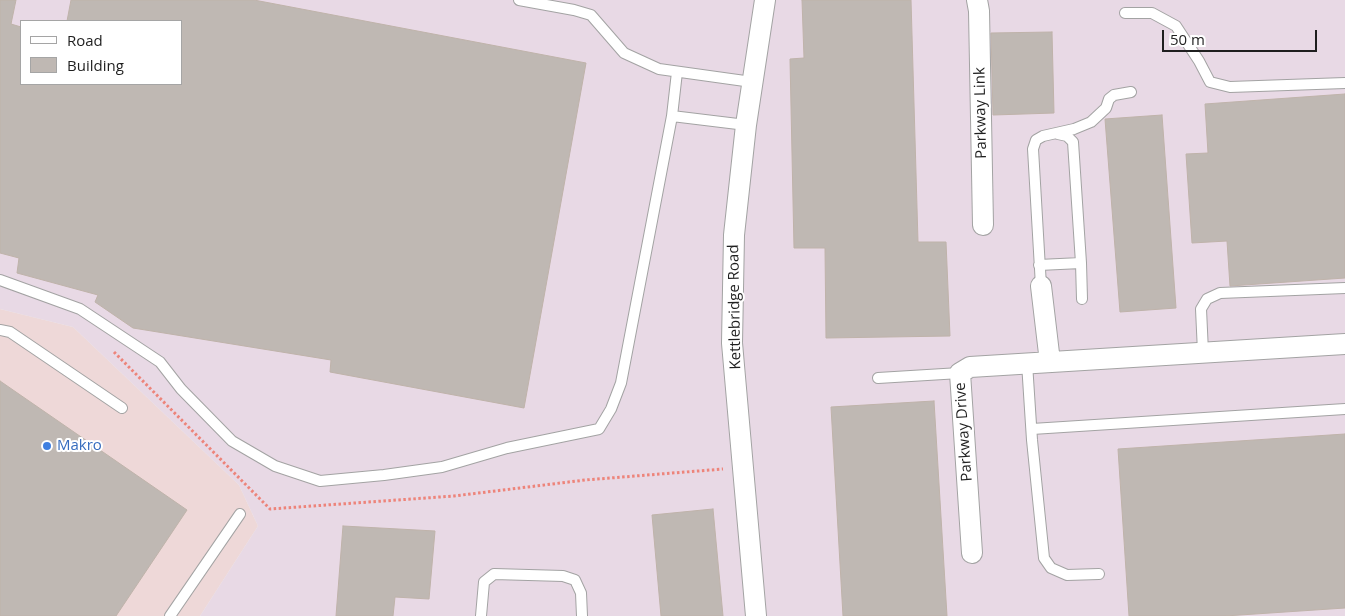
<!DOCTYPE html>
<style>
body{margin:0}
#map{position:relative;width:1345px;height:616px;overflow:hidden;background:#efece7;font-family:"Open Sans",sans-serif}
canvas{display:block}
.legend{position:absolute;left:20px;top:20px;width:162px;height:65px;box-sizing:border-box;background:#fff;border:1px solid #a5a5a5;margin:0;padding:6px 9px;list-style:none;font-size:15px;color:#1f1f1f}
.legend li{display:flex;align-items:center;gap:10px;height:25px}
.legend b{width:25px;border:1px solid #a5a5a5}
.scale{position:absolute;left:1162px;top:30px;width:155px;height:22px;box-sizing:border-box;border:2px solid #1f1f1f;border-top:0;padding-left:6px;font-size:15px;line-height:18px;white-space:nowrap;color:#1f1f1f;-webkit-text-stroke:4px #fff;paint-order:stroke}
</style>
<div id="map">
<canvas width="1345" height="616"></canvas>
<ul class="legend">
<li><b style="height:6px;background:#fff"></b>Road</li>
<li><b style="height:14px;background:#bfb8b3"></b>Building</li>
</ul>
<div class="scale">50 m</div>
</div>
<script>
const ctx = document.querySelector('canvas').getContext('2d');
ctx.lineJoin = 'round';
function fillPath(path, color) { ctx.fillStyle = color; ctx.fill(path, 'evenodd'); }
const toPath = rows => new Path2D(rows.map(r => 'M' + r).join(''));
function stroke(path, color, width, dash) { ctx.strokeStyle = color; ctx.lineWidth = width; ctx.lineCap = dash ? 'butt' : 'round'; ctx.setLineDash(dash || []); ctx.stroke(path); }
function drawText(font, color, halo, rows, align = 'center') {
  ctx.font = font + ' "Open Sans",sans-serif'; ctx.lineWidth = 4; ctx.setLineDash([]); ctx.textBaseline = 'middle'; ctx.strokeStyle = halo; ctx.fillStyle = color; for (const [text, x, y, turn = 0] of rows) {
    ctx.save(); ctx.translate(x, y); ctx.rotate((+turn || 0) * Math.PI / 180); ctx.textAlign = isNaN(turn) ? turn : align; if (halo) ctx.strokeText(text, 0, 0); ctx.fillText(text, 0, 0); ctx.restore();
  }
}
const commercial = toPath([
 [0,309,73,327,239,485,258,526,200,616,0,616]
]);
const industrial = toPath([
 [0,0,1345,0,1345,616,200,616,258,526,239,485,73,327,0,309],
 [21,21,181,21,181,84,21,84]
]);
const building = toPath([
 [0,0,16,0,11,24,21,27,21,84,181,84,181,21,67,21,71,0,254,0,586,63,524,408,330,372,331,360,133,328,95,302,98,295,17,273,19,258,0,253,0,0],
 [802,0,911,0,918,242,946,242,950,336,826,338,825,248,794,248,790,59,804,58,802,0],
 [1052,32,1054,113,993,115,991,33,1052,32],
 [1345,94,1345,278,1230,286,1227,241,1192,243,1186,154,1208,153,1205,104,1345,94],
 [1162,115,1176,308,1120,312,1105,119,1162,115],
 [0,381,187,510,116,616,0,616,0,381],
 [934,401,947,616,843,616,831,407,934,401],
 [1345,434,1345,608,1225,616,1129,616,1118,449,1345,434],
 [713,509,723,616,661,616,652,515,713,509],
 [343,526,435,531,429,599,395,597,393,616,336,616,343,526]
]);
const path = toPath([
 [114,352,270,509,454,496,585,480,723,469]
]);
const lane = toPath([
 [519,0,574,10,591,15,624,53,659,69,752,82],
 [1125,13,1152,13,1176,26,1199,61,1210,82,1230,87,1345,83],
 [672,116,746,125],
 [1081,263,1082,299],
 [1039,265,1081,263,1073,142,1067,136,1058,134],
 [0,280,80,309,160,362,181,389,232,441,275,466,320,481,384,475,442,467,507,448,599,429,611,409,621,383,672,116,677,72],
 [1041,286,1033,149,1036,140,1043,136,1074,129,1091,122,1106,108,1109,99,1114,95,1131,92],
 [0,330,10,332,122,408],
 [1203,352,1201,309,1207,299,1220,293,1345,288],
 [1027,363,1032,440,1044,558,1051,568,1067,575,1099,574],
 [878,378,960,373],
 [1032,429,1345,409],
 [170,616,240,514],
 [481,616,484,582,494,574,563,576,575,580,581,593,582,616]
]);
const street = toPath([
 [977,0,979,11,983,225],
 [1041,286,1050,362],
 [972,553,960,373,970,367,1345,344],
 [756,616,732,343,734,235,746,125,765,0]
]);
const markers = [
 [47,446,5,"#3f7fe0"]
];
const streetNames = [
 ["Parkway Link",981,113,-91],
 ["Kettlebridge Road",735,307,-91],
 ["Parkway Drive",964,432,-94]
];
const shopNames = [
 ["Makro",57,446]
];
fillPath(commercial, '#eed8d8');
fillPath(industrial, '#e8d9e5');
fillPath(building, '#bfb8b3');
stroke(building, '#bfb3aa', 1);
stroke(lane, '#a3a3a3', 12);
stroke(street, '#a3a3a3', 22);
stroke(path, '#ed847a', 3, [2.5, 2.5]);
stroke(lane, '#fff', 10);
stroke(street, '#fff', 20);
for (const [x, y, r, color] of markers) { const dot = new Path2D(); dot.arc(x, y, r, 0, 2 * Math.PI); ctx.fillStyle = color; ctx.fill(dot); stroke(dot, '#fff', 2); }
drawText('15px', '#1f1f1f', '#fff', streetNames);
drawText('15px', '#366cbe', '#fff', shopNames, 'left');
</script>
